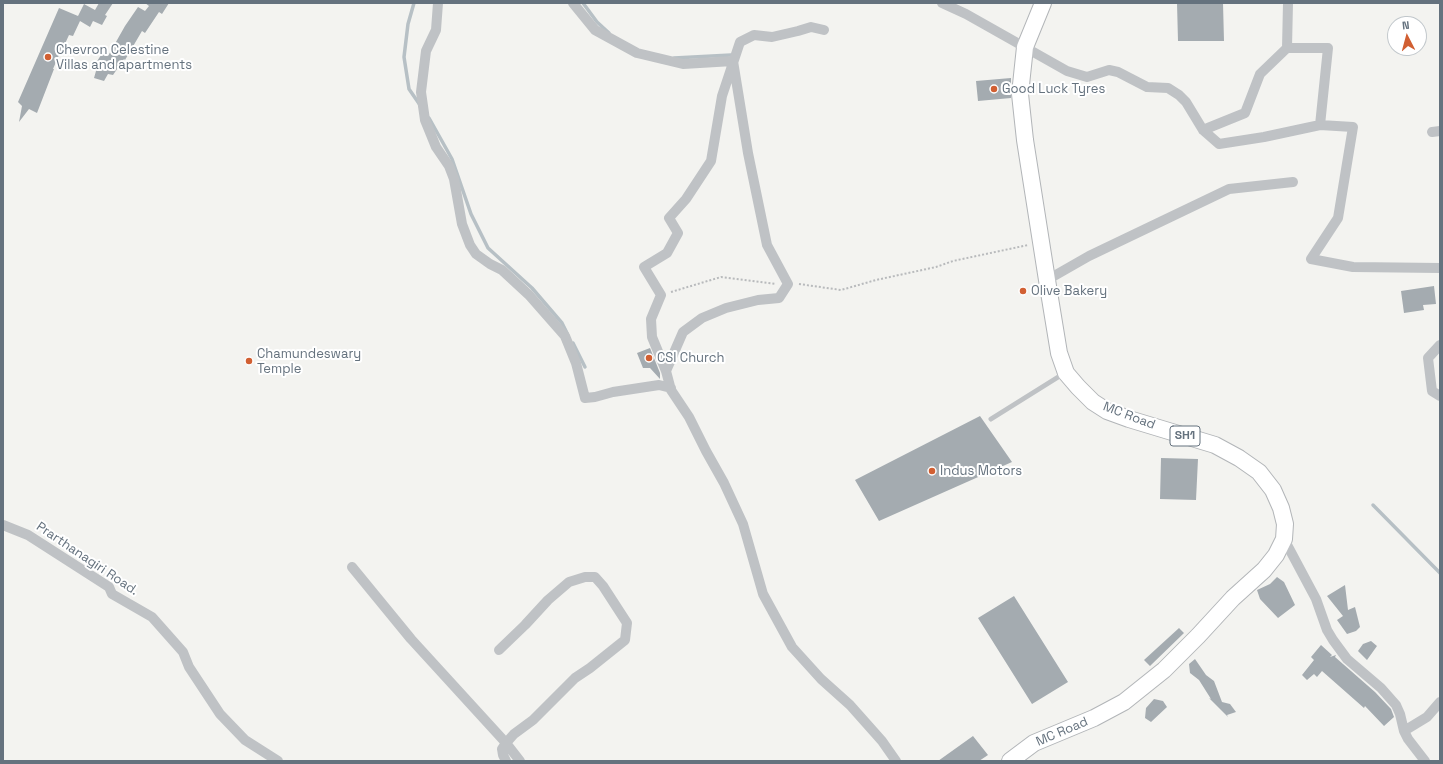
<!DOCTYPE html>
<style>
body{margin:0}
#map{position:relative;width:1443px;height:764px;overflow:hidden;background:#f3f3f0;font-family:"Space Grotesk",sans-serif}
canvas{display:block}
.frame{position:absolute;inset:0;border:4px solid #65727e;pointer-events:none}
.north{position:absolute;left:1387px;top:16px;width:40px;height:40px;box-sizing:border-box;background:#fff;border:1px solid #c1c7cb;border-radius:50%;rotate:354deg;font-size:11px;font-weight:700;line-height:16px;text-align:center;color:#65727e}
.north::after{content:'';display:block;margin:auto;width:14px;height:18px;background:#d15f32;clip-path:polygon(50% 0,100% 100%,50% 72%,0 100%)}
</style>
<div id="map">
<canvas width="1443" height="764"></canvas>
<div class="frame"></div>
<div class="north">N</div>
</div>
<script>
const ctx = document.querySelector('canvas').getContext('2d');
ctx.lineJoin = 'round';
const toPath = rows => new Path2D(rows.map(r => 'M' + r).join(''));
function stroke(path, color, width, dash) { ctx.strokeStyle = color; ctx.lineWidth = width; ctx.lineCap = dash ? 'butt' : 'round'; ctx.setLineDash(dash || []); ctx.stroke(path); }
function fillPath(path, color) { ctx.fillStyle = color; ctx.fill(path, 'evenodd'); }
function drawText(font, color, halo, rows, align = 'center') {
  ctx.font = font + ' "Space Grotesk",sans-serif'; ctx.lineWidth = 4; ctx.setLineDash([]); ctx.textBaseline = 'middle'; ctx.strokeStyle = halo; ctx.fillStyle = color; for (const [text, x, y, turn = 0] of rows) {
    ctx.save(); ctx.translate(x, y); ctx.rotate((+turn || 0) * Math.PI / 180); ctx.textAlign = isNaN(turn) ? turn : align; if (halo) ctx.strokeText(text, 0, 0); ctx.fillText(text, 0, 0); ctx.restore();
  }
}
const stream = toPath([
 [414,3,408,24,404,57,409,89,420,105],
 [583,3,597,22,609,33],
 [674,58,731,55],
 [429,118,452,159,471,214,488,248,532,288,562,323,567,333],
 [573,343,585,367],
 [1373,505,1440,573]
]);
const building = toPath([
 [99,3,113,3,105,15,107,16,102,25,93,21,90,27,80,21,73,36,69,35,63,48,62,48,53,69,54,69,37,113,29,109,19,122,22,106,18,102,59,8,78,16,84,4,95,10],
 [145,3,169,3,162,14,159,12,145,33,142,31,125,60,124,59,113,75,108,74,104,81,94,78,96,71,92,69,103,52,108,56,125,26,138,7,145,11,149,6],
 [1177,3,1223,3,1224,41,1178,41],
 [1011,78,1011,98,978,101,976,81],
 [1434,286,1436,304,1423,305,1424,310,1404,313,1401,291],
 [650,348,660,373,660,379,650,368,643,368,637,353],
 [980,416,1012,462,879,521,855,480],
 [1161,458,1198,459,1196,500,1160,499],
 [1277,577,1284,582,1295,605,1278,618,1260,599,1257,590,1270,584],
 [1345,585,1348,610,1355,607,1360,627,1356,631,1347,634,1337,620,1343,616,1327,596],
 [1014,596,1068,682,1032,704,978,618],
 [1179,628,1184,633,1150,666,1144,660],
 [1371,641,1377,646,1367,660,1358,651,1363,644],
 [1321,645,1332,655,1330,657,1336,655,1335,657,1375,692,1391,709,1394,717,1384,726,1365,706,1364,708,1322,671,1317,677,1314,674,1307,680,1302,675,1314,660,1311,657],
 [1195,659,1206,675,1214,681,1222,702,1230,704,1236,712,1227,715,1228,717,1209,698,1211,699,1199,680,1190,673,1189,664],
 [1154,699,1163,701,1167,707,1151,722,1145,718,1146,708],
 [973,736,988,755,979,761,938,761]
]);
const path = toPath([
 [799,284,841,290,876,280,936,267,953,261,1028,245],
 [671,292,721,277,776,284]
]);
const service = toPath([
 [991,419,1063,374]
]);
const minor = toPath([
 [438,3,436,30,426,51,421,92,425,120,436,147,449,166,454,179,462,224,470,245,476,254,490,264,502,270,529,295,565,336,576,363,585,398,595,397,613,392,659,385,671,388],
 [573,3,595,30,637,53,683,64,733,61,748,153,767,245,788,284,779,298,758,300,726,308,702,318,683,332,666,371],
 [942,3,966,14,1067,71,1087,77,1109,70,1118,72,1147,87,1168,88,1179,95,1186,102,1203,130,1219,144,1264,137,1320,125,1353,127,1338,218,1311,259,1353,267,1440,268],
 [824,30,811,27,798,31,772,37,754,35,740,42,722,96,711,161,686,199,669,218,678,233,667,253,644,267,661,295,651,319,652,337,666,371,671,390,689,417,706,451,724,483,743,524,763,594,792,647,821,679,850,705,882,741,896,761],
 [1287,48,1328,48,1320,125],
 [1203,130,1245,113,1260,74,1287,48,1288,3],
 [1432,132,1440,131],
 [1047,280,1089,256,1229,189,1293,182],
 [1440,345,1428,358,1432,391,1440,396],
 [3,525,28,535,109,587,112,594,152,617,183,652,189,667,220,714,245,740,278,761],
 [1284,539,1316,599,1327,630,1333,640,1347,659,1381,688,1396,705,1400,714,1404,731,1408,739,1425,761],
 [352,567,411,639,506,743,520,761],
 [499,650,525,625,548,600,569,582,585,577,595,577,603,586,627,623,625,640,590,668,575,678,533,720,514,734,506,743,502,749,503,755,506,761],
 [1404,731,1427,717,1440,702]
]);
const primary = toPath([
 [1010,761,1034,743,1094,718,1124,702,1164,670,1198,636,1233,598,1264,570,1276,555,1284,539,1285,524,1281,508,1273,490,1259,472,1239,458,1215,445,1129,419,1107,411,1093,402,1078,387,1066,373,1059,353,1047,280,1025,140,1020,94,1025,47,1043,3]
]);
const markers = [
 [48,57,4,"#d15f32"],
 [994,89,4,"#d15f32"],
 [1023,291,4,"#d15f32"],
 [649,358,4,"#d15f32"],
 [249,361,4,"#d15f32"],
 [932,471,4,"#d15f32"]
];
const shields = [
 [1185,436,30]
];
const shieldNames = [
 ["SH1",1185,436]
];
const poiNames = [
 ["Chevron Celestine",56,50],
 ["Villas and apartments",56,65],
 ["Good Luck Tyres",1002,89],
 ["Olive Bakery",1031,291],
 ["Chamundeswary",257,354],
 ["Temple",257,369],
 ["CSI Church",657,358],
 ["Indus Motors",940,471]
];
const streetNames = [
 ["MC Road",1129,416,21],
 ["Prarthanagiri Road.",87,559,34],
 ["MC Road",1062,732,-23]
];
stroke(stream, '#b7c0c5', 3.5);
fillPath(building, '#a4abb0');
stroke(primary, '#b2b5b8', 18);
stroke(path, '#b8babc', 2, [2, 2]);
stroke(service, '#bfc2c5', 5);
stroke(minor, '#bfc2c5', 10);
stroke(primary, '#fff', 16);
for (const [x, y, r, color] of markers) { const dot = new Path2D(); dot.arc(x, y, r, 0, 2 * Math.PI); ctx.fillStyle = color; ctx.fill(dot); stroke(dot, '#fff', 1.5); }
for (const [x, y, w] of shields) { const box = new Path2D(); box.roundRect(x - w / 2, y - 10, w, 20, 3); ctx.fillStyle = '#fff'; ctx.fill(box); stroke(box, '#65727e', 1); }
drawText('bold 12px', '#65727e', null, shieldNames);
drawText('13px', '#65727e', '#fff', poiNames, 'left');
drawText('13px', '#65727e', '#fff', streetNames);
</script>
